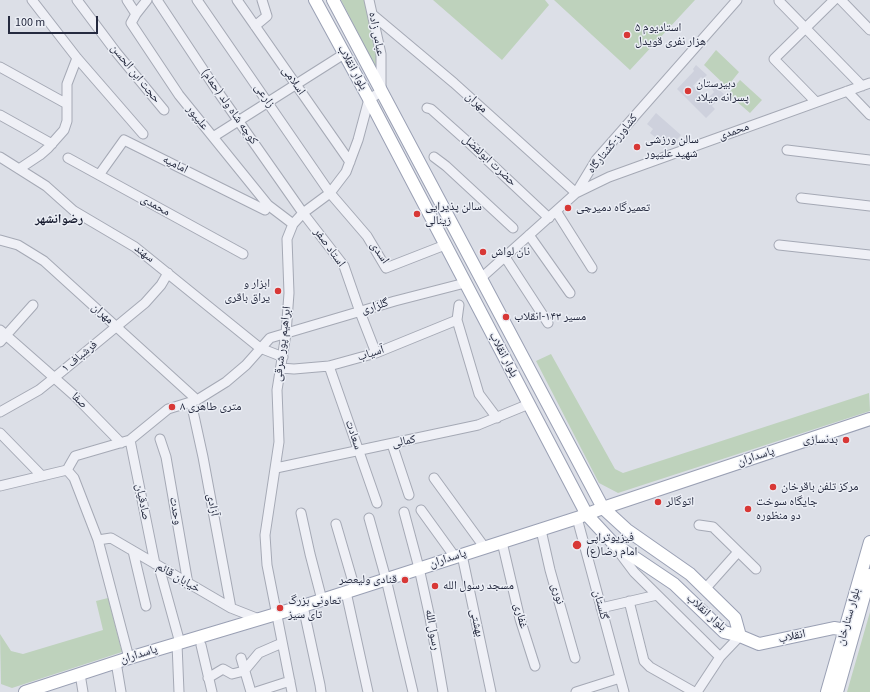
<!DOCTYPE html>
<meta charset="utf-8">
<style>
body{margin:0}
#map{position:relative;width:870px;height:692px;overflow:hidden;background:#dcdfe7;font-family:"Source Sans 3",sans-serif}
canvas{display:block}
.scale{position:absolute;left:8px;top:16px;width:90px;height:18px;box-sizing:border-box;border:2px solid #252a3f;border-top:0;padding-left:5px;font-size:12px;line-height:14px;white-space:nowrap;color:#252a3f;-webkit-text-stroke:3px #ebeef5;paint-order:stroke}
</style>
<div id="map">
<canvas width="870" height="692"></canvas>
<div class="scale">100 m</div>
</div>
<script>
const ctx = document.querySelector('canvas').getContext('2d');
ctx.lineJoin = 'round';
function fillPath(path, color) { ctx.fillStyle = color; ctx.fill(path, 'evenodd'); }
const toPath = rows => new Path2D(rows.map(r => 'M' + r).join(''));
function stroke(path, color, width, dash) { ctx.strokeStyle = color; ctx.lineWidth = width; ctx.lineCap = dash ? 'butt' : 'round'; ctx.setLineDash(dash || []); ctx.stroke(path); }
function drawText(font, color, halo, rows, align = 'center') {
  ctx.font = font + ' "Source Sans 3","Noto Naskh Arabic",sans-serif'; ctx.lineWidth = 3; ctx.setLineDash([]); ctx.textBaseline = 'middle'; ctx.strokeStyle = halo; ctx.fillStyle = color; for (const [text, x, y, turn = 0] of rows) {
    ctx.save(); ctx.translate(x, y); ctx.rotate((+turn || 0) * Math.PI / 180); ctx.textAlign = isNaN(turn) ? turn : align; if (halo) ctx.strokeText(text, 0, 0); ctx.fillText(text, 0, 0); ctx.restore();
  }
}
const built = toPath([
 [696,65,707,75,703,79,701,77,693,86,707,99,714,92,712,89,715,86,725,95,722,99,720,98,712,106,715,109,706,118,677,89,694,71,693,69],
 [656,113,681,135,672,145,664,139,661,142,650,133,653,129,647,124]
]);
const green = toPath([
 [341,0,365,0,378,54,377,70],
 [433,0,545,0,549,5,502,60],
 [554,0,695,0,630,70],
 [716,50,739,72,727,87,704,65],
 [740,80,762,100,750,113,728,94],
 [551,354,615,469,623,473,869,393,870,411,618,493,599,483,536,361],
 [108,598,122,652,12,688,1,684,0,634,11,651,23,654,103,630,96,601],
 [870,612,870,692,847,692]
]);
const minor = toPath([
 [32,0,77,58,143,134],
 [77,0,116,52,164,110],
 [127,0,136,14],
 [147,0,136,14,131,23,179,95,268,205,293,224],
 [157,0,216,89,303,213,344,266,360,312,376,353],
 [197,0,330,193,367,236,386,268,445,245],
 [237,0,350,162],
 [841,0,870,30],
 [779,1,862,86],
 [373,15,454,83,576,193,609,177,870,83],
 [255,26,267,16,262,0],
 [0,67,67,104],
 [847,91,870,115],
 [816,102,774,59,834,0],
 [427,108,431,109,468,142,549,218],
 [0,115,52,144],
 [213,137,344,54],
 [787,150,870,160],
 [0,157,46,186,74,211,135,247,260,348,283,357],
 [434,157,446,166,513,228],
 [68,158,243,254],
 [19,169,40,155,48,148,64,130,67,121,67,84,77,58],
 [99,175,124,140,265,210],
 [801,198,870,206],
 [556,211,592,268],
 [529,235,570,293],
 [0,240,18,245,44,261,197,400],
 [779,245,870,255],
 [505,257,548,323],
 [480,279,576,193,596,160,737,0],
 [459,305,457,320,479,394,497,418],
 [0,330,75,396,121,443],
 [0,342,33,305],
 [329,366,377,503],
 [281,368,294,369,329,366,376,353,457,320],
 [191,402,203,457,231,608],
 [0,412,39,390,54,378,145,303,161,285,168,273],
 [0,433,42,476],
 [160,439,166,457,188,584],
 [130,440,155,564],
 [392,444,409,495],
 [276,468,478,425,529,404],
 [67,470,75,456,130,440,168,409,197,400,226,382,246,365,270,338,395,301,465,283],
 [434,478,485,548],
 [0,486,67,470,74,478,98,540,129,658],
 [421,510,455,557],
 [404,512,419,568,430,618,443,692],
 [301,513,310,554,322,600],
 [369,518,386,579,413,692],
 [577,518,624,692],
 [336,524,355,589],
 [699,525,713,527,756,569],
 [541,530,550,570,575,658],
 [98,540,111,538,231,608,259,619],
 [502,542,520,619,535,666],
 [616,548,634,572,720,657],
 [133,551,146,606],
 [462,555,491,692],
 [159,567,180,643],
 [705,589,738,552],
 [346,592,368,692],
 [629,601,644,661,650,667,694,692],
 [303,606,320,685,321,692],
 [601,608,657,595],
 [177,644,179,692],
 [201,645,212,692],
 [241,658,251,692],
 [116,662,121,692],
 [80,674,83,692],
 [208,678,223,669,232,674,244,671,259,653,282,643],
 [256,692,290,681],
 [292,692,267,565,265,535,279,442,277,390,286,334,289,293,287,239,293,224,303,213,330,193,346,172,358,140,369,99,381,92,381,54,369,0],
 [576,692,620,678],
 [697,692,720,657,740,636]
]);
const major = toPath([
 [315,0,369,99,587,515,613,543,674,584,724,632,740,636,759,644,834,628,846,630],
 [333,0,603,508,627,530,690,574,735,618,740,636],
 [25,692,129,658,303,606,577,518,603,508,870,419],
 [827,692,870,542],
 [837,692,870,575]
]);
const markers = [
 [627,35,4,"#d83836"],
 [688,91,4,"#d83836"],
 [637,147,4,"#d83836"],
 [568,208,4,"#d83836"],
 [417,214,4,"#d83836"],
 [483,252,4,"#d83836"],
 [278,291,4,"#d83836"],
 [506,317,4,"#d83836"],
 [172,407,4,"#d83836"],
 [846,440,4,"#d83836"],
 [773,487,4,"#d83836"],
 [658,502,4,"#d83836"],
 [748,509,4,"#d83836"],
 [577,545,5,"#d83836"],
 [405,580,4,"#d83836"],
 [435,586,4,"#d83836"],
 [280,608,4,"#d83836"]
];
const poiNames = [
 ["استادیوم ۵",635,28],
 ["هزار نفری قویدل",635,42],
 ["دبیرستان",696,84],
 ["پسرانه میلاد",696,98],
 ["سالن ورزشی",645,140],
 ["شهید علیپور",645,154],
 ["سالن پذیرایی",425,207],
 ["زینالی",425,221],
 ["تعمیرگاه دمیرچی",576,208],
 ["نان لواش",491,252],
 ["ابزار و",270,284,"right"],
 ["یراق باقری",270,298,"right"],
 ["مسیر ۱۴۳-انقلاب",514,317],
 ["۸ متری طاهری",180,407],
 ["بدنسازی",838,440,"right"],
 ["مرکز تلفن باقرخان",781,487],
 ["اتوگالر",666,502],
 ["جایگاه سوخت",756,502],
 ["دو منظوره",756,516],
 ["فیزیوتراپی",586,538],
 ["امام رضا(ع)",586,552],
 ["قنادی ولیعصر",397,580,"right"],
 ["مسجد رسول الله",443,586],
 ["تعاونی بزرگ",288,601],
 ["تای سیز",288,615]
];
const streetNames = [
 ["عباس زاده",376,34,79],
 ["بلوار انقلاب",352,68,61],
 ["حجت ابن الحسن",135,74,51],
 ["اسلامی",293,81,55],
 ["زارعی",264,96,55],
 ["مهران",476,103,42],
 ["کوچه شاه ولد (حمام)",229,107,55],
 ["علیپور",197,118,51],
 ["محمدی",734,132,-20],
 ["کشاورز-کشتارگاه",613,144,-51],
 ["حضرت ابولفضل",489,161,43],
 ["امامیه",175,165,27],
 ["محمدی",155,206,29],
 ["استاد صفر",329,248,54],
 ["اسدی",379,253,56],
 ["سهند",144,254,37],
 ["گلزاری",375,307,-17],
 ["مهران",102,314,42],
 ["ابراهیم پور شرقی",283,344,-83],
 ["آسیاب",371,354,-18],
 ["بلوار انقلاب",503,355,62],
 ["فرشباف ۱",80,357,-40],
 ["صفا",79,401,44],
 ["سعادت",353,435,71],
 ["کمالی",404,442,-11],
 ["پاسداران",756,457,-18],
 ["صادقیان",142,502,79],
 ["آزادی",212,505,80],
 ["وحدت",175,511,80],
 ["پاسداران",448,559,-18],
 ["خیابان قائم",178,578,30],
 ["نوری",557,594,74],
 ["گلستان",600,605,75],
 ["بلوار انقلاب",706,613,42],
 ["غفاری",520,616,75],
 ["بلوار ستارخان",849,617,-74],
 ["بهشتی",476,623,78],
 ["رسول الله",432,630,80],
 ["انقلاب",792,637,-12],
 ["پاسداران",139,655,-17]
];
const neighbourhoodNames = [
 ["رضوانشهر",59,220]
];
fillPath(built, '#ced1dd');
fillPath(green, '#bed2bc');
stroke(minor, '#a5a9b5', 11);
stroke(major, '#9aa0b4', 14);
stroke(minor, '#eff0f6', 9);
stroke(major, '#fff', 12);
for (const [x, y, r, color] of markers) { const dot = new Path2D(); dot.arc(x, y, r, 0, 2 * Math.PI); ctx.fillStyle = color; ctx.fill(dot); stroke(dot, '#ebeef5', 1.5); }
drawText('12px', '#252a3f', '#ebeef5', poiNames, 'left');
drawText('12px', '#252a3f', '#ebeef5', streetNames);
drawText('bold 13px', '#171b2f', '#ebeef5', neighbourhoodNames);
</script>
